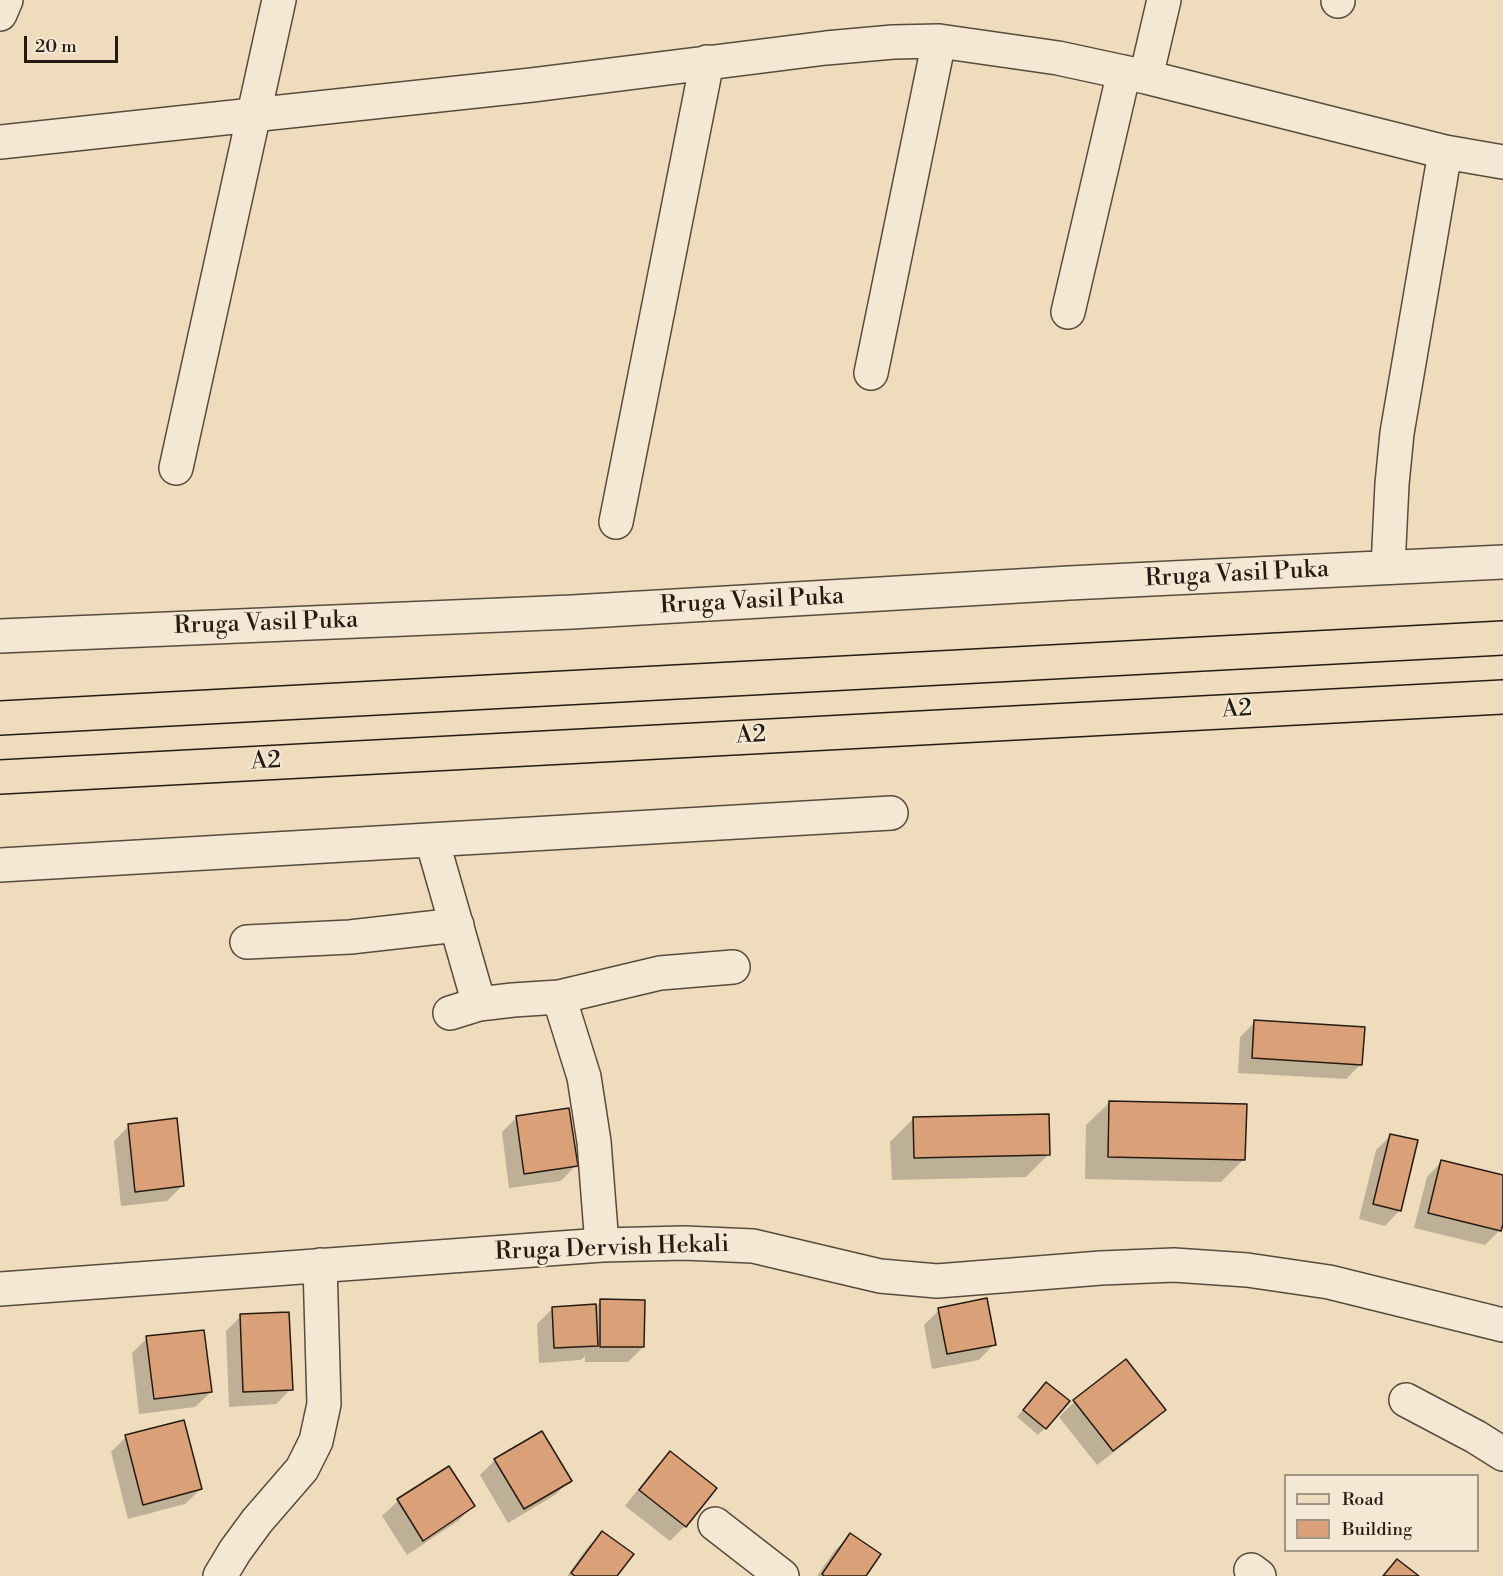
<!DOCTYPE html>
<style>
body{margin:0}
#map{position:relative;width:1503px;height:1576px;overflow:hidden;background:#eedcbd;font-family:"Libre Bodoni",serif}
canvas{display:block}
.legend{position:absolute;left:1284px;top:1474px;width:195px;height:78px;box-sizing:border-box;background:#f4e8d4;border:2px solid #a19686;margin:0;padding:8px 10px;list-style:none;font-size:18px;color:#251b12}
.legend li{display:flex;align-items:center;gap:12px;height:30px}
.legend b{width:30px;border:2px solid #a19686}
.scale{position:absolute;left:24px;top:36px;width:94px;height:27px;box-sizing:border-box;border:3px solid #251b12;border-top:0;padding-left:8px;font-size:18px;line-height:21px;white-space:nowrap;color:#251b12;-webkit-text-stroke:4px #f4e8d4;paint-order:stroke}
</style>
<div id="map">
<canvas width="1503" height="1576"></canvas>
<ul class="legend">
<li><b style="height:8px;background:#eedcbd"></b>Road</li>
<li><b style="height:16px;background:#daa179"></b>Building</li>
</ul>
<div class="scale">20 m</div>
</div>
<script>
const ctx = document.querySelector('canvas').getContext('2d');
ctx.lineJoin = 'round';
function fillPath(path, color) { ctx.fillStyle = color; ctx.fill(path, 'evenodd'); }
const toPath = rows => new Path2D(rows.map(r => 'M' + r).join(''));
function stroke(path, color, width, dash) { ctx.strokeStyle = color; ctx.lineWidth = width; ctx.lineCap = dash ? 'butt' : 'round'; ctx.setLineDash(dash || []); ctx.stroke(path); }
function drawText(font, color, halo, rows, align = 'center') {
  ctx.font = font + ' "Libre Bodoni",serif'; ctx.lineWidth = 4.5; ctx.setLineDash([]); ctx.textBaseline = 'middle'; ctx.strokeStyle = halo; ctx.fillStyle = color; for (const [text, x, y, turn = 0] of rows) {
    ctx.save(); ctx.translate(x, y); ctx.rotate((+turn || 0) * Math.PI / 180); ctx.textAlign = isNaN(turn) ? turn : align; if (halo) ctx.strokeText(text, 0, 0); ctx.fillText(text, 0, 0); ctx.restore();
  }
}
const shadow = toPath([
 [1255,1022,1361,1064,1346,1079,1238,1073,1240,1037],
 [1109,1103,1244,1159,1221,1182,1085,1179,1086,1125],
 [517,1117,576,1165,561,1181,509,1188,502,1132],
 [913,1119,1049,1154,1026,1177,892,1180,890,1142],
 [129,1126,183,1185,167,1201,121,1206,114,1141],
 [1391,1135,1400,1210,1385,1226,1359,1219,1376,1150],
 [1442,1161,1503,1177,1503,1218,1500,1230,1485,1245,1414,1228,1427,1177],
 [601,1301,643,1347,628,1362,585,1362,585,1356,581,1360,539,1363,537,1324,553,1308,596,1306],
 [939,1310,994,1344,979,1360,932,1369,924,1325],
 [241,1316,291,1389,276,1404,229,1407,226,1331],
 [147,1338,211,1392,195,1407,139,1414,132,1353],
 [1126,1361,1164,1410,1149,1425,1097,1465,1059,1417,1074,1402],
 [1039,1391,1045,1428,1038,1435,1017,1417],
 [126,1437,201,1489,185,1504,128,1519,111,1452],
 [670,1453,685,1526,670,1541,625,1506,655,1468],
 [495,1460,570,1480,555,1495,508,1523,480,1475],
 [449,1468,473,1506,458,1521,407,1555,382,1516,398,1501],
 [602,1533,615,1576,567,1576,587,1548],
 [851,1535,864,1576,817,1576,835,1550]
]);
const building = toPath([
 [1254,1020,1365,1027,1362,1065,1252,1058,1254,1020],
 [1109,1101,1247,1104,1245,1160,1108,1157,1109,1101],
 [569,1108,578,1166,524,1174,516,1116,569,1108],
 [1049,1114,1050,1155,914,1158,913,1117,1049,1114],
 [177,1118,184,1186,135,1192,128,1124,177,1118],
 [1390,1134,1418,1140,1401,1211,1373,1204,1390,1134],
 [1441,1160,1503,1175,1503,1224,1501,1231,1428,1213,1441,1160],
 [987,1298,996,1345,947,1354,938,1308,987,1298],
 [600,1299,645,1300,644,1347,600,1347,600,1299],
 [596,1304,598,1346,554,1348,552,1307,596,1304],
 [289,1312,293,1390,243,1392,240,1314,289,1312],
 [204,1330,212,1392,154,1399,146,1336,204,1330],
 [1126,1359,1166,1410,1113,1451,1073,1400,1126,1359],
 [1046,1382,1070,1401,1046,1429,1023,1410,1046,1382],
 [184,1420,202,1489,143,1505,125,1435,184,1420],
 [542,1431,572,1481,524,1509,494,1459,542,1431],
 [670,1451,717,1488,686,1527,639,1490,670,1451],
 [449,1466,475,1506,423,1541,397,1499,449,1466],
 [602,1531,634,1554,617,1576,575,1576,571,1573,602,1531],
 [850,1533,881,1554,866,1576,824,1576,822,1574,850,1533],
 [1397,1559,1419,1576,1383,1576,1397,1559]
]);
const minor = toPath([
 [1338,1,1338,0],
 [0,14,6,0],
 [1146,77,1164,0],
 [0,142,532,85,826,48,893,42,939,41,1058,58,1146,77,1445,152,1503,162],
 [1068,312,1124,72],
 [871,373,939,41],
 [176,468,279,0],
 [616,522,707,62],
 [1388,567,1392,484,1397,433,1445,152],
 [0,636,572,612,1069,583,1503,562],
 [432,840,479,1004],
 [0,865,891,813],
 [247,942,350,937,457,925],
 [559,997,584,1077,594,1142,602,1245],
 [450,1013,479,1004,513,1000,559,997,660,973,733,967],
 [0,1289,602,1245,684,1243,753,1246,880,1276,937,1281,1101,1268,1174,1265,1247,1270,1329,1282,1503,1325],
 [1406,1400,1476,1437,1503,1454],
 [715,1524,782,1576],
 [1251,1570,1259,1576],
 [220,1576,235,1551,257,1521,302,1469,316,1441,324,1404,320,1265]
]);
const major = toPath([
 [0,718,1503,638],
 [0,777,1503,697]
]);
const streetNames = [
 ["Rruga Vasil Puka",1237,575,-3],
 ["Rruga Vasil Puka",752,602,-3],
 ["Rruga Vasil Puka",266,624,-2],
 ["A2",1237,710,-3],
 ["A2",751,736,-3],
 ["A2",266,762,-3],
 ["Rruga Dervish Hekali",612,1249,-2]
];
fillPath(shadow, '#0003');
fillPath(building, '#daa179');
stroke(building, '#251b12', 1.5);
stroke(minor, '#574b3d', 36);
stroke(major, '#251b12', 36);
stroke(minor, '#f4e8d4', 33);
stroke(major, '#eedcbd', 33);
drawText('24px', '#251b12', '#f4e8d4', streetNames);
</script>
